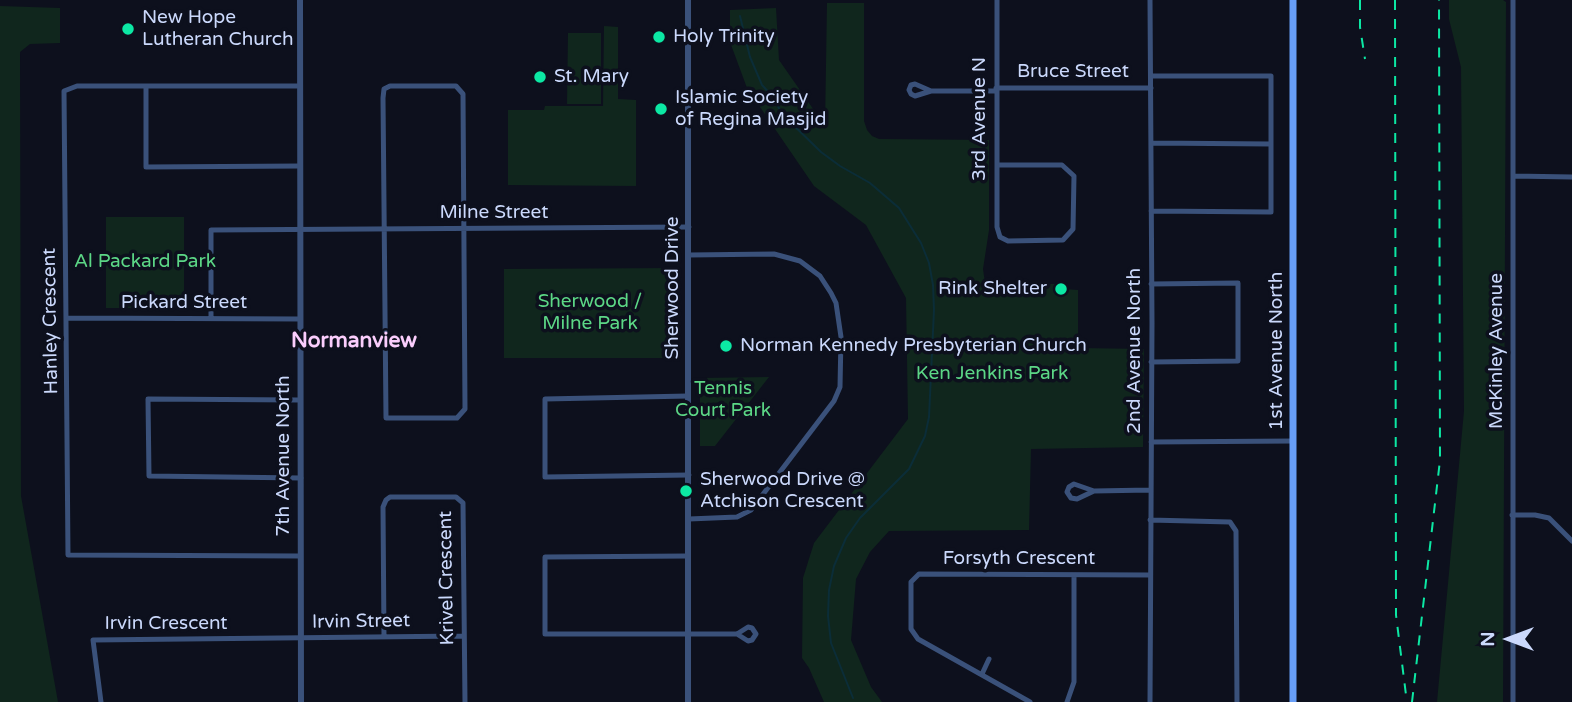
<!DOCTYPE html>
<style>
body{margin:0}
#map{position:relative;width:1572px;height:702px;overflow:hidden;background:#0d101d;font-family:"Varela Round",sans-serif}
canvas{display:block}
.north{position:absolute;left:1474px;top:604px;width:70px;height:70px;-webkit-text-stroke:5px #0d101d;paint-order:stroke;rotate:270deg;font-size:19px;font-weight:700;line-height:28px;text-align:center;color:#cbd9fc}
.north::after{content:'';display:block;margin:auto;width:24px;height:32px;background:#cbd9fc;clip-path:polygon(50% 0,100% 100%,50% 72%,0 100%)}
</style>
<div id="map">
<canvas width="1572" height="702"></canvas>
<div class="north">N</div>
</div>
<script>
const ctx = document.querySelector('canvas').getContext('2d');
ctx.lineJoin = 'round';
function fillPath(path, color) { ctx.fillStyle = color; ctx.fill(path, 'evenodd'); }
const toPath = rows => new Path2D(rows.map(r => 'M' + r).join(''));
function stroke(path, color, width, dash) { ctx.strokeStyle = color; ctx.lineWidth = width; ctx.lineCap = dash ? 'butt' : 'round'; ctx.setLineDash(dash || []); ctx.stroke(path); }
function drawText(font, color, halo, rows, align = 'center') {
  ctx.font = font + ' "Varela Round",sans-serif'; ctx.lineWidth = 7; ctx.setLineDash([]); ctx.textBaseline = 'middle'; ctx.strokeStyle = halo; ctx.fillStyle = color; for (const [text, x, y, turn = 0] of rows) {
    ctx.save(); ctx.translate(x, y); ctx.rotate((+turn || 0) * Math.PI / 180); ctx.textAlign = isNaN(turn) ? turn : align; if (halo) ctx.strokeText(text, 0, 0); ctx.fillText(text, 0, 0); ctx.restore();
  }
}
const green = toPath([
 [1449,0,1503,0,1506,2,1503,702,1437,702,1464,411,1461,67,1449,19],
 [827,3,864,3,864,121,867,130,872,136,879,139,989,140,989,230,983,269,986,290,1036,290,1037,284,1063,284,1064,289,1078,290,1078,348,1144,349,1143,447,1031,449,1029,530,889,531,870,552,856,579,851,640,871,687,882,702,824,702,809,668,802,658,803,578,814,543,908,419,906,298,866,225,814,186,747,88,730,42,730,10,776,8,779,60,825,126],
 [0,6,60,8,60,43,30,44,20,52,21,496,58,702,0,702],
 [604,26,618,27,618,99,636,100,636,186,508,185,508,110,544,110,545,106,603,106],
 [568,33,601,33,601,104,567,104],
 [106,217,184,217,184,308,106,308],
 [676,268,676,358,504,358,504,269],
 [769,377,715,446,700,446,700,378]
]);
const stream = toPath([
 [740,16,750,57,762,85,773,97,782,114,821,152,840,166,870,183,899,208,921,243,929,263,933,285,934,310,929,417,925,436,909,469,860,518,846,538,834,566,829,590,828,616,831,643,853,698]
]);
const minor = toPath([
 [997,0,997,227,1000,237,1008,241,1063,240,1073,229,1074,176,1062,165,997,165],
 [1513,0,1513,702],
 [1151,76,1271,76,1271,212,1151,211],
 [146,86,146,167,300,166],
 [300,86,77,86,64,91,68,555,300,556],
 [390,86,456,86,463,94,465,409,457,418,386,418,383,98,384,89,390,86],
 [996,88,1151,88],
 [931,91,915,84,911,85,909,90,911,94,915,96,931,91,996,91],
 [1151,143,1271,144],
 [1513,176,1572,177],
 [1151,284,1238,283,1238,361,1151,362],
 [67,318,300,319],
 [211,318,211,230,689,227],
 [688,396,545,399,545,477,689,475],
 [299,400,148,399,149,476,301,478],
 [1151,442,1293,441],
 [1094,491,1077,499,1071,498,1067,492,1069,487,1074,484,1094,491,1150,490],
 [1512,515,1535,515,1549,518,1572,541],
 [689,519,737,517,751,510,834,401,840,387,841,337,836,303,831,293,820,276,800,261,774,254,689,255],
 [1150,520,1230,522,1236,531,1237,702],
 [688,556,545,557,545,634,737,634,748,627,752,628,756,634,752,640,748,641,737,634],
 [384,637,383,507,386,500,390,497,456,497,463,503,465,702],
 [982,674,989,659],
 [101,702,93,640,464,636],
 [1030,702,918,639,911,629,911,582,919,574,1150,575],
 [1067,702,1074,682,1074,575],
 [1150,702,1152,323,1150,0]
]);
const tertiary = toPath([
 [300,0,301,702],
 [688,702,688,0]
]);
const secondary = toPath([
 [1293,702,1293,0]
]);
const rail = toPath([
 [1360,0,1360,27,1365,59],
 [1395,0,1396,615,1406,695],
 [1412,702,1440,460,1439,0]
]);
const markers = [
 [128,29,7,"#0ce8a4"],
 [659,37,7,"#0ce8a4"],
 [540,77,7,"#0ce8a4"],
 [661,109,7,"#0ce8a4"],
 [1061,289,7,"#0ce8a4"],
 [726,346,7,"#0ce8a4"],
 [686,491,7,"#0ce8a4"]
];
const poiNames = [
 ["New Hope",142,18],
 ["Lutheran Church",142,40],
 ["Holy Trinity",673,37],
 ["St. Mary",554,77],
 ["Islamic Society",675,98],
 ["of Regina Masjid",675,120],
 ["Rink Shelter",1047,289,"right"],
 ["Norman Kennedy Presbyterian Church",740,346],
 ["Sherwood Drive @",700,480],
 ["Atchison Crescent",700,502]
];
const streetNames = [
 ["Bruce Street",1073,72],
 ["3rd Avenue N",980,119,-90],
 ["Milne Street",494,213],
 ["Sherwood Drive",673,288,-90],
 ["Pickard Street",184,303],
 ["Hanley Crescent",51,321,-91],
 ["2nd Avenue North",1135,351,-90],
 ["1st Avenue North",1277,351,-90],
 ["McKinley Avenue",1497,351,-90],
 ["7th Avenue North",284,456,-90],
 ["Forsyth Crescent",1019,559],
 ["Krivel Crescent",447,578,-91],
 ["Irvin Street",361,622,-1],
 ["Irvin Crescent",166,624]
];
const parkNames = [
 ["Al Packard Park",145,262],
 ["Sherwood /",590,302],
 ["Milne Park",590,324],
 ["Ken Jenkins Park",992,374],
 ["Tennis",723,389],
 ["Court Park",723,411]
];
const neighbourhoodNames = [
 ["Normanview",354,341]
];
fillPath(green, '#10261d');
stroke(stream, '#0b2d38', 2);
stroke(minor, '#3a517a', 5);
stroke(tertiary, '#3a517a', 6);
stroke(secondary, '#679ef7', 7);
stroke(rail, '#0ce8a4', 2, [10, 9]);
for (const [x, y, r, color] of markers) { const dot = new Path2D(); dot.arc(x, y, r, 0, 2 * Math.PI); ctx.fillStyle = color; ctx.fill(dot); stroke(dot, '#0d101d', 2.5); }
drawText('19px', '#cbd9fc', '#0d101d', poiNames, 'left');
drawText('19px', '#cbd9fc', '#0d101d', streetNames);
drawText('19px', '#5cd786', '#0d101d', parkNames);
drawText('bold 21px', '#facdfc', '#0d101d', neighbourhoodNames);
</script>
